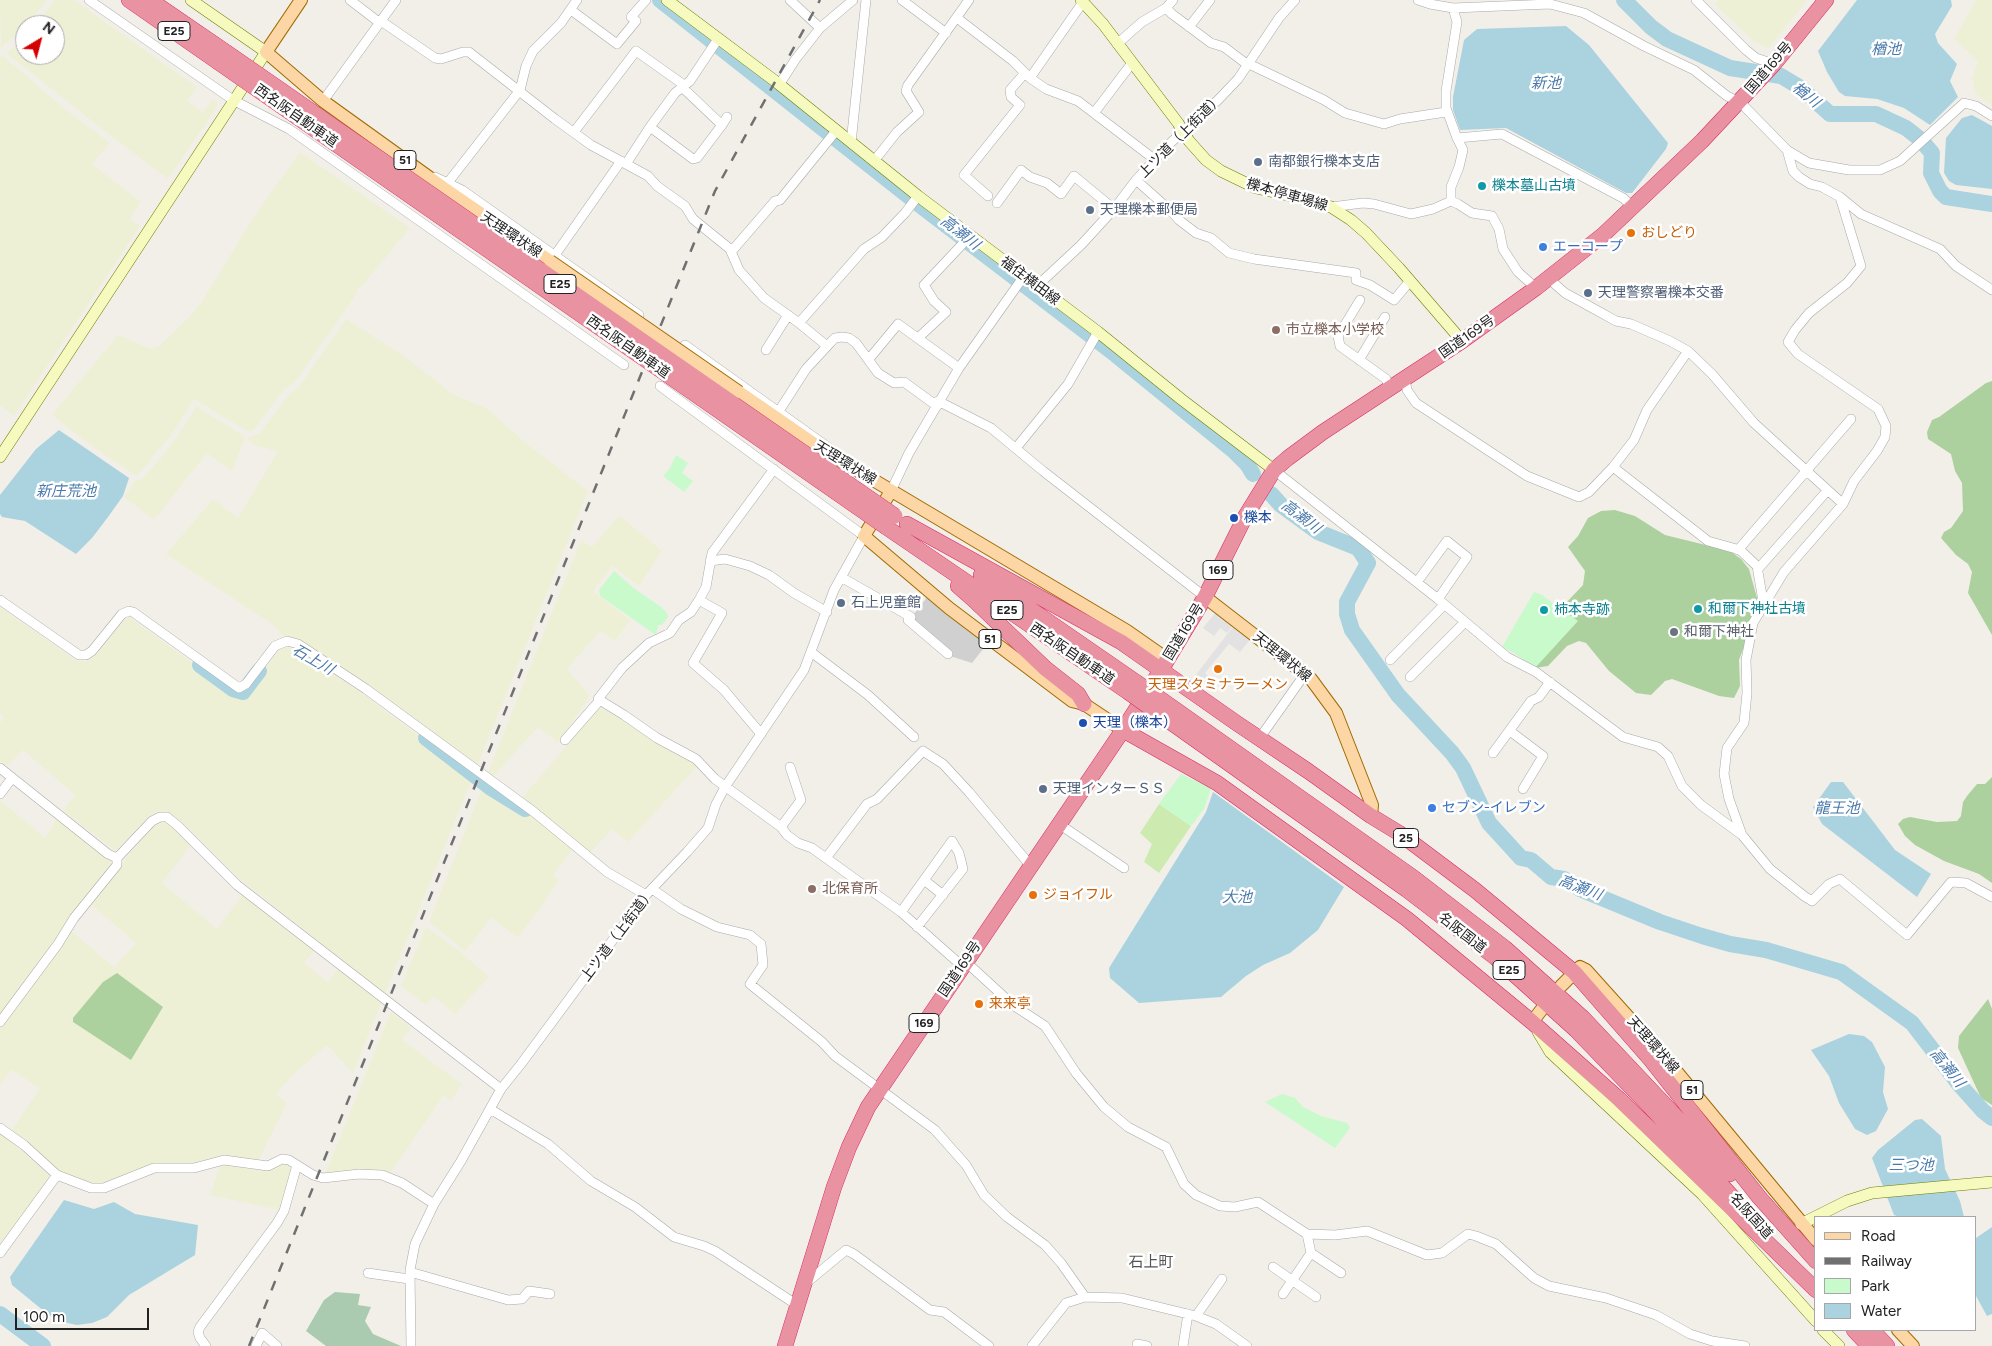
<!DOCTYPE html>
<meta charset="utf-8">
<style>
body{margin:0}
#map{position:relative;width:1992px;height:1346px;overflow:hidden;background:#f2efe9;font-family:Figtree,sans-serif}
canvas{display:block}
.legend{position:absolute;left:1814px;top:1216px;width:162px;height:115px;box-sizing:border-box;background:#fff;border:1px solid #a7a7a7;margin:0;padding:6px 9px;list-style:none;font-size:15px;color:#222}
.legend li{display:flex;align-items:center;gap:10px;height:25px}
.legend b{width:25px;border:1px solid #a7a7a7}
.north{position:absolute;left:15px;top:15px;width:50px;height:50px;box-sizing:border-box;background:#fff;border:1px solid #a7a7a7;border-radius:50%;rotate:37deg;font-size:14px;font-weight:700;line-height:20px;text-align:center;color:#222}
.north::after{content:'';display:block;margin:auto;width:18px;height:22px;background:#d40000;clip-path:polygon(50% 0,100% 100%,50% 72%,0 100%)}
.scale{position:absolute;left:15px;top:1308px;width:134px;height:22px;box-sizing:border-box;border:2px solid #222;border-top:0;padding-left:6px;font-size:15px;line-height:18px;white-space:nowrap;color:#222;-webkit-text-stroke:4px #fff;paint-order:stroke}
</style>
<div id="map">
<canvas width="1992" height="1346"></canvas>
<ul class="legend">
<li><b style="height:6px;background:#fcd6a4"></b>Road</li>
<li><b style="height:6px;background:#707070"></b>Railway</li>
<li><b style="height:14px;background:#c8facc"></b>Park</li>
<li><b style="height:14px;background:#aad3df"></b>Water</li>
</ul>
<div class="north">N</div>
<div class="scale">100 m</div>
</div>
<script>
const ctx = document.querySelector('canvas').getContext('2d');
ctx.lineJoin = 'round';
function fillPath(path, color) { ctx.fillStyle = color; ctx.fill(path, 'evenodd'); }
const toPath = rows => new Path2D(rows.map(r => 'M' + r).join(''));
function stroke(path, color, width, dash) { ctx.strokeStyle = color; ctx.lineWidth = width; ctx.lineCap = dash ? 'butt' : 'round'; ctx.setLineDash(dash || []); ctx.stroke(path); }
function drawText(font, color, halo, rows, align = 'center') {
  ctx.font = font + ' Figtree,"Noto Sans JP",sans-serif'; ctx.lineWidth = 5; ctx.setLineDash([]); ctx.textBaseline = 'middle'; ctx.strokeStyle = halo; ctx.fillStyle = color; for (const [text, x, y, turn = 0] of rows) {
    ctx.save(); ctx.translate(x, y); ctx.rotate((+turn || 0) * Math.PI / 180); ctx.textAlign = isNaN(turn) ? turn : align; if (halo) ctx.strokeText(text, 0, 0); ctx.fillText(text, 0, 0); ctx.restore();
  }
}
const religious = toPath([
 [928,596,987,644,972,663,950,656,910,619]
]);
const farmland = toPath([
 [0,0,47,0,27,25,1,48],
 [55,0,74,0,197,87,187,101,203,112,213,99,217,102,217,107,168,179,97,125,6,53,25,38,25,55,55,55,55,25,36,25],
 [1718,0,1807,0,1769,48,1755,42,1715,5],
 [1976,0,1992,0,1992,106,1976,94,1972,78,1978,61,1954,39],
 [2,55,61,106,110,143,92,164,141,202,130,219,140,226,14,416,0,405,0,57],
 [300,152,410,228,361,287,358,287,357,289,358,292,294,383,284,389,253,431,247,431,194,399,174,431,137,476,93,447,52,415,117,336,124,337,150,349,159,346,191,315,201,303,255,215],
 [346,319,404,356,454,395,486,408,532,448,588,491,476,769,299,641,284,637,272,624,166,554,213,499,238,518,278,451,254,445,247,438,259,434,290,393,298,388],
 [196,406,245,437,232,471,207,453,154,520,124,497,136,480,141,480,163,455,185,425],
 [619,515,662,551,639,586,612,566,593,591,630,620,615,641,600,631,567,669,590,696,558,743,538,727,490,780,486,777,581,540,592,547],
 [0,607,77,661,88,661,96,655,122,622,129,617,231,691,239,694,243,693,251,688,279,650,287,647,296,649,363,694,473,776,385,994,241,880,182,822,169,812,158,811,148,817,116,851,63,811,75,795,23,750,7,766,0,761,0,723,4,717,0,713],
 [600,707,632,724,698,765,628,842,612,829,590,853,521,799],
 [482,789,533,816,573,849,553,875,559,881,518,938,491,918,465,951,429,922],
 [0,800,45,838,58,817,115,859,115,864,0,1019],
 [160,820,165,821,176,829,191,845,162,883,217,929,243,894,314,950,304,963,328,982,338,969,381,1003,353,1073,327,1045,296,1072,276,1094,287,1103,258,1161,194,1165,165,1164,103,1184,92,1185,59,1172,11,1131,40,1088,12,1070,0,1085,0,1025,70,930,114,967,136,943,89,903,154,824],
 [426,927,463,954,489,977,455,1014,433,996,426,1005,401,986],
 [391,1012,411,1028,402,1040,462,1084,451,1101,443,1096,390,1174,325,1174],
 [0,1132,49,1175,49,1181,0,1247],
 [283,1163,294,1168,279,1210,210,1195,220,1166,225,1165,264,1171]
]);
const grass = toPath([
 [1159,804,1191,826,1159,873,1144,862,1152,844,1140,833]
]);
const forest = toPath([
 [1992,381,1992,635,1968,593,1972,572,1968,564,1956,555,1941,538,1944,532,1951,528,1963,511,1962,483,1955,471,1951,454,1928,439,1927,432,1932,420,1939,417,1986,383],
 [1615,510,1635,516,1665,535,1730,551,1741,559,1749,569,1759,605,1739,660,1740,686,1734,698,1719,696,1672,679,1665,681,1651,695,1636,693,1609,671,1586,643,1579,641,1567,646,1548,666,1535,668,1564,605,1583,585,1585,571,1568,547,1578,536,1588,518,1601,511],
 [1992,777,1992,883,1979,874,1944,861,1915,845,1905,836,1898,824,1903,819,1910,817,1937,822,1957,821,1961,816,1963,802,1967,796,1977,784,1985,784],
 [117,973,163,1007,131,1060,73,1022,73,1018,103,982],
 [1988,999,1992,1009,1992,1105,1981,1098,1958,1048,1959,1036]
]);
const cemetery = toPath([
 [335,1292,360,1294,358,1305,371,1307,365,1321,373,1334,401,1346,326,1346,306,1331,324,1300]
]);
const park = toPath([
 [676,455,688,463,682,473,693,481,684,492,663,476,670,468],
 [614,571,635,589,661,607,667,613,668,617,662,625,658,625,656,635,600,596,599,590],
 [1534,592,1542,595,1578,621,1535,668,1514,653,1502,647],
 [1181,774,1211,788,1204,809,1191,826,1159,804],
 [1282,1094,1295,1098,1303,1107,1321,1116,1347,1123,1350,1128,1335,1148,1265,1102]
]);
const parking = toPath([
 [1217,611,1233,625,1227,633,1220,628,1214,636,1203,628],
 [1235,624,1252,637,1240,652,1229,644,1205,673,1213,680,1208,686,1195,676]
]);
const water = toPath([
 [1857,0,1951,0,1952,6,1935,34,1938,43,1957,64,1950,81,1958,97,1930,125,1904,108,1877,99,1845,96,1839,92,1827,72,1818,51],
 [1566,26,1589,45,1668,143,1666,149,1632,193,1626,193,1506,128,1460,130,1453,110,1453,97,1464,40,1477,29],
 [1972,115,1992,126,1992,189,1956,185,1949,181,1944,173,1946,138,1962,118],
 [59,430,129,478,123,496,108,517,92,538,76,554,25,521,2,517,0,514,0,495,36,449],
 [1831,782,1843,782,1895,850,1931,874,1917,897,1822,824,1813,807],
 [1213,792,1344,887,1318,930,1290,953,1263,965,1246,976,1221,997,1139,1003,1110,978,1109,968,1206,812],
 [1849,1034,1864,1036,1872,1042,1885,1067,1883,1092,1888,1109,1876,1131,1867,1135,1855,1129,1839,1103,1829,1076,1811,1050],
 [1922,1119,1941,1136,1945,1169,1960,1201,1964,1217,1899,1217,1894,1215,1872,1158,1878,1150,1915,1120],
 [64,1200,94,1209,114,1202,135,1214,198,1225,195,1255,129,1295,107,1317,92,1323,77,1325,58,1321,45,1312,12,1285,10,1277],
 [1992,1227,1992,1314,1987,1316,1976,1296,1976,1238]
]);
const river = toPath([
 [660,0,921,206,1116,355,1234,451,1247,464,1253,474],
 [1624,0,1651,27,1667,39,1730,68,1781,76,1801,88,1830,114,1876,114,1906,128,1920,139,1932,153,1931,173,1940,191,1946,197,1992,204],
 [1271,494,1281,505,1318,532,1358,548,1368,563,1347,602,1347,614,1352,630,1398,695,1452,753,1463,768,1489,823,1521,858,1531,860,1551,877,1564,879,1580,889,1660,922,1702,936,1730,944,1766,950,1841,972,1912,1023,1958,1083,1983,1111,1992,1118],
 [200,665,233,689,243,692,259,671],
 [426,738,491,788,525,809],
 [0,1314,43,1346]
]);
const street = toPath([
 [89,0,233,100,289,129,624,365],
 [350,0,380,23],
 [790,0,820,28],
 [902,0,946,33],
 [1418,0,1430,4,1453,8,1550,4,1584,13,1644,46,1694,70,1727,96,1740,102,1787,150,1809,163,1849,170,1880,170,1900,161,1964,103,1976,106,1992,116],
 [1696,0,1746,50,1756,58,1774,64],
 [1166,8,1172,14,1211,43,1224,47,1248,65],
 [1453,8,1457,22,1446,91,1446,108,1457,138,1502,134,1623,198,1633,207],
 [571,10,617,44,636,21,631,17,646,0],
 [957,18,1013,61,1030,78,1046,89,1078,101,1154,159],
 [381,21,435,58,441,59,463,52,469,52,555,119,591,145,648,176,657,186,685,206,693,219,730,249,739,270,764,298,799,323,827,346],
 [1189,27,1210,0],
 [1117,44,1142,22,1166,8,1173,0],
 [1249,64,1324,100,1345,113,1384,124,1400,119,1446,112],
 [1030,78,1083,2],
 [779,85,795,60,820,28,853,0],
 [682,87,722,125,727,117],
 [323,101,396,0],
 [1094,113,1132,63],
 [650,127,693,159,697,158,722,125],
 [574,132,636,51,684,85],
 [851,143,866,0],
 [1787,150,1793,171,1799,177,1810,184,1822,187,1840,197,1861,214,1940,249,1956,266,1992,290],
 [874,161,897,132,919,112,906,91,908,85,969,0],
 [626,164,650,127,675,93,690,81,718,39],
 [435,177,462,190,639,315],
 [1136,180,1172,212,1179,220,1196,233,1211,238,1229,253,1254,259,1356,273,1356,280,1370,285,1394,300,1410,281],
 [446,185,520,90,526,66,533,51,561,23,577,0],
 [988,196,964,175,1020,105,1011,97,1010,90,1025,73],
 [1451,201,1451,187,1459,167,1463,150,1457,138],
 [997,203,1021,170,1030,177,1047,183,1061,194,1074,176,1114,209],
 [1331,207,1363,203,1374,204,1411,214,1433,209,1451,201,1458,204,1472,213,1492,216,1499,229,1503,249,1518,272,1536,288],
 [731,252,775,201,780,200,836,131],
 [555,255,621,161],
 [1548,278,1565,293,1598,311,1616,321,1631,324,1670,341,1688,351,1712,374,1754,423,1843,504],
 [1037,286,1081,245,1114,209,1136,180,1167,146,1218,100,1238,79,1279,18,1295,0],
 [1360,300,1338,336,1340,346,1386,379,1390,388],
 [799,323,864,249,882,237,905,213,918,196],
 [918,338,946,312,934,301,924,285,970,236],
 [685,345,839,455],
 [766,350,788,315],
 [869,359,898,324,959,368],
 [1359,360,1385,317],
 [1405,379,1407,390,1416,403,1527,476,1579,497,1589,492,1613,467,1634,440,1647,410,1688,351],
 [938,401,991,428,1043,471,1205,597],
 [779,411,806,369,831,342,835,338,842,337,849,338,856,343,878,373,894,383,904,382,937,406],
 [1016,448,1068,384,1098,332],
 [1613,467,1708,541,1740,550,1757,566,1764,607],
 [1274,470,1438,599,1507,657,1536,672,1623,737,1658,747,1668,756,1682,786,1701,805,1742,835,1770,869,1804,896,1812,901,1829,884,1840,879,1907,935,1951,882,1966,883,1992,897],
 [891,491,909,453,959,368,1024,276],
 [1738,550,1851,419],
 [710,561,725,559,750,566,769,575,794,593,827,612],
 [1758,569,1827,491],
 [841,577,911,617,908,620,948,654],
 [1417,582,1447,541,1467,557,1438,599],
 [0,600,79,655,86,655,92,651,122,614,129,611,133,612,239,688,246,684,275,646,287,641,298,644,366,689,534,812,607,872,646,895],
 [699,600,691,612,679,620,670,633,649,643,622,668,598,699,624,715,657,738,696,759,715,779,781,827,787,835,798,843,812,848,901,912,962,966],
 [811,652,868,695,914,737],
 [1390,660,1444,605],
 [1410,677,1465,622],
 [1510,731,1543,756,1523,789],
 [761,734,724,690,693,663,722,613,699,600,706,587,712,553,774,469],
 [1259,739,1305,674],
 [565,740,600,700],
 [1493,753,1531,701,1539,697,1550,682],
 [0,768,108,854,117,858],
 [0,794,12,778],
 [1059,824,1124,868],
 [781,827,801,800,790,767],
 [1742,835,1729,799,1724,774,1727,748,1744,723,1747,693,1746,660,1753,623,1784,572,1843,504,1854,481,1877,451,1885,437,1886,426,1878,409,1798,354,1788,342,1795,330,1809,313,1847,283,1861,266,1840,197],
 [117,858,152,821,160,817,167,817,178,826,237,885,501,1089],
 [826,858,867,804,877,799,923,751,943,764,969,792,1030,865],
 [924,880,943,895],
 [652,889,681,909,717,927,750,935,761,944,763,965,750,984,822,1042,835,1056,935,1130,966,1165,984,1195,1007,1217,1045,1245,1061,1263,1085,1297],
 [901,912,952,841,959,853,963,869,917,927],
 [965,961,1013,1005,1045,1026,1076,1073,1104,1107,1128,1127,1166,1147,1184,1184,1196,1195,1220,1206,1235,1207,1258,1202,1307,1234,1335,1235,1367,1231,1427,1255,1442,1253,1468,1234,1476,1236,1496,1244,1534,1278,1549,1286,1606,1298,1656,1315,1690,1334,1712,1341,1745,1346],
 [0,1022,58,944,74,918,117,865,117,858],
 [490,1109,548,1144,591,1181,635,1207,674,1237,704,1246,715,1251,797,1305],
 [0,1128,24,1145,57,1175,91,1188,104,1188,154,1168,194,1168,224,1160,268,1166,282,1159,289,1160,313,1175,323,1178,359,1174,382,1175,402,1183,434,1204],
 [0,1253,57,1175],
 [1311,1253,1341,1273],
 [1273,1267,1316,1297],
 [410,1272,508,1300,522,1299,529,1291,550,1294],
 [368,1273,409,1279],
 [805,1284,846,1250,854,1254,930,1310,944,1312,989,1346],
 [1283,1294,1311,1253,1307,1234],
 [1196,1316,1222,1279],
 [206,1346,200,1338,198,1332,200,1327,277,1223,284,1211,297,1165],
 [256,1346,262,1333,277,1346],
 [411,1346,410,1270,415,1244,434,1204,461,1161,501,1089,521,1064,646,895,687,852,708,828,716,804,725,787,804,670,834,590,864,536,660,386],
 [1032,1346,1066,1303,1085,1297,1122,1298,1196,1316,1216,1324,1247,1346],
 [1137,1346,1137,1344,1147,1346],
 [1183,1346,1188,1314]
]);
const secondary = toPath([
 [667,0,775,81,918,196,1098,332,1181,399,1274,470],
 [1081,0,1103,24,1178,123,1189,141,1206,160,1221,171,1256,188,1314,201,1331,207,1351,220,1366,233,1399,268,1462,341],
 [0,457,266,52,191,0],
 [1538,1032,1550,1052,1702,1194,1816,1321],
 [1801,1224,1847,1201,1872,1193,1992,1182],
 [1823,1330,1839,1346]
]);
const primary = toPath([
 [301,0,266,52,323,101,444,188,550,261],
 [739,392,823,450,1127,631,1167,659],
 [891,491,864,536,949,608,1072,701,1084,704,1123,730],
 [1205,597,1311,679,1336,713,1372,805,1371,816],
 [1561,986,1580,967,1586,970,1667,1060,1816,1240],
 [1532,1022,1542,1009],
 [1898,1330,1913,1346]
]);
const highway = toPath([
 [129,0,218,62],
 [150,0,226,52],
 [907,524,1121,642,1235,722,1308,771,1371,816,1399,833,1475,890,1574,972,1651,1060,1759,1197,1816,1261],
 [886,527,1128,692],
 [981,575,1136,682],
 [958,586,974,600,1045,668,1078,694,1084,704],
 [1159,698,1414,878,1505,948,1583,1018,1730,1174],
 [1152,709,1407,890,1496,958,1576,1030,1655,1112,1735,1200],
 [1123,730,1217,783,1407,919,1532,1022,1619,1099,1816,1290],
 [1854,1330,1869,1346],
 [1872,1330,1887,1346],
 [785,1346,834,1187,849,1147,868,1107,1123,730,1161,670,1205,597,1245,517,1274,470,1288,458,1323,432,1462,341,1536,288,1603,235,1702,141,1774,64,1826,0]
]);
const rail = toPath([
 [249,1346,715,191,820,0]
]);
const primaryBridge = toPath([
 [550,261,739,392]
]);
const highwayBridge = toPath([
 [226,52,895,516],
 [218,62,886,527],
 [1136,682,1159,698],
 [1128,692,1152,709]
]);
const markers = [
 [1258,162,5,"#5c6f8a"],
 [1482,186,5,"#0f9aa8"],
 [1090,210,5,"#5c6f8a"],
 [1631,233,5,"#e8710a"],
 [1543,247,5,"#3f7fe0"],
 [1588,293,5,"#5c6f8a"],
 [1276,330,5,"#8d6e63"],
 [1234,518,5,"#1a4fb4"],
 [841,603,5,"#5c6f8a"],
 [1698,609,5,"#0f9aa8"],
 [1544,610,5,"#0f9aa8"],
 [1674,632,5,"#6b7280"],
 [1218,669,5,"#e8710a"],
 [1083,723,5,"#1a4fb4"],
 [1043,789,5,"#5c6f8a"],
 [1432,808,5,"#3f7fe0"],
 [812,889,5,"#8d6e63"],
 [1033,895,5,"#e8710a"],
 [979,1004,5,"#e8710a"]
];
const shields = [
 [174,31,32],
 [405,160,22],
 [560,284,32],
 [1218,570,30],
 [1007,610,32],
 [990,639,22],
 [1406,838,25],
 [1509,970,32],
 [924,1023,30],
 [1692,1090,22]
];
const shieldNames = [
 ["E25",174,31],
 ["51",405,160],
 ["E25",560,284],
 ["169",1218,570],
 ["E25",1007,610],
 ["51",990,639],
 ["25",1406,838],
 ["E25",1509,970],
 ["169",924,1023],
 ["51",1692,1090]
];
const streetNames = [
 ["国道169号",1769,68,-49],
 ["西名阪自動車道",296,116,35],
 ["上ツ道（上街道）",1181,136,-45],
 ["櫟本停車場線",1287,195,16],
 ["天理環状線",511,235,34],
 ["福住横田線",1030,281,37],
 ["国道169号",1467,337,-35],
 ["西名阪自動車道",628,347,35],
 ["天理環状線",845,463,32],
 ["国道169号",1184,632,-59],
 ["西名阪自動車道",1072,654,34],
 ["天理環状線",1282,657,39],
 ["名阪国道",1462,933,38],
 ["上ツ道（上街道）",618,935,-53],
 ["国道169号",960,969,-56],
 ["天理環状線",1653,1045,49],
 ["名阪国道",1751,1216,48]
];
const serviceNames = [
 ["南都銀行櫟本支店",1268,162],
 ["天理櫟本郵便局",1100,210],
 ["天理警察署櫟本交番",1598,293],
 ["石上児童館",851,603],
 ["天理インターＳＳ",1053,789]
];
const cultureNames = [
 ["櫟本墓山古墳",1492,186],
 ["和爾下神社古墳",1708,609],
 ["柿本寺跡",1554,610]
];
const foodNames = [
 ["おしどり",1641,233],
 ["天理スタミナラーメン",1218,685,"center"],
 ["ジョイフル",1043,895],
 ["来来亭",989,1004]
];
const shopNames = [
 ["エーコープ",1553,247],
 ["セブン-イレブン",1442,808]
];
const educationNames = [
 ["市立櫟本小学校",1286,330],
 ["北保育所",822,889]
];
const transitNames = [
 ["櫟本",1244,518],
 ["天理（櫟本）",1093,723]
];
const worshipNames = [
 ["和爾下神社",1684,632]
];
const waterNames = [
 ["楢池",1886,50],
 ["新池",1546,84],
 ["楢川",1806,95,39],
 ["高瀬川",960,233,38],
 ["新庄荒池",66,492],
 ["高瀬川",1301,517,37],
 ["石上川",313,660,30],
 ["龍王池",1837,809],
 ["高瀬川",1580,888,21],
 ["大池",1237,898],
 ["高瀬川",1947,1068,51],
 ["三つ池",1911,1166]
];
const neighbourhoodNames = [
 ["石上町",1151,1263]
];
fillPath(religious, '#d0d0d0');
fillPath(farmland, '#eef0d5');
fillPath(grass, '#cdebb0');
fillPath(forest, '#add19e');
fillPath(cemetery, '#aacbaf');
fillPath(park, '#c8facc');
fillPath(parking, '#e2e2e2');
fillPath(water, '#aad3df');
stroke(river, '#aad3df', 16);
stroke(street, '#a9a9a9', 10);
stroke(secondary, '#707d05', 12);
stroke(primary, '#a06b00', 14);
stroke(highway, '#dc2a67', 16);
stroke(street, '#fff', 9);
stroke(secondary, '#f7fabf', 11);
stroke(primary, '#fcd6a4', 12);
stroke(highway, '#e892a2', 15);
stroke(rail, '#707070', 2.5, [10, 10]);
stroke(primaryBridge, '#a06b00', 14, []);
stroke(highwayBridge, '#dc2a67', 16, []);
stroke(primaryBridge, '#fcd6a4', 12);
stroke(highwayBridge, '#e892a2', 15);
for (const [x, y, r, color] of markers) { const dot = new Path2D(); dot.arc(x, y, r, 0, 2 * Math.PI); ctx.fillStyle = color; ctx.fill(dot); stroke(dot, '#fff', 2); }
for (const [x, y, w] of shields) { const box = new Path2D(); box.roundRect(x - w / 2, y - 9.5, w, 19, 4); ctx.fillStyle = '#fff'; ctx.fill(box); stroke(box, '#222', 1); }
drawText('bold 12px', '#222', null, shieldNames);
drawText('14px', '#222', '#fff', streetNames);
drawText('14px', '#4e5e75', '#fff', serviceNames, 'left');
drawText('14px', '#0d838f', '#fff', cultureNames, 'left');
drawText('14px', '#c56008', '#fff', foodNames, 'left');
drawText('14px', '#366cbe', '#fff', shopNames, 'left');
drawText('14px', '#785e54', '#fff', educationNames, 'left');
drawText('14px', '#164399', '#fff', transitNames, 'left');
drawText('14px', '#5b616d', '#fff', worshipNames, 'left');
drawText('italic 15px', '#4a7aab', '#fff', waterNames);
drawText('15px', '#555', '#fff', neighbourhoodNames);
</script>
